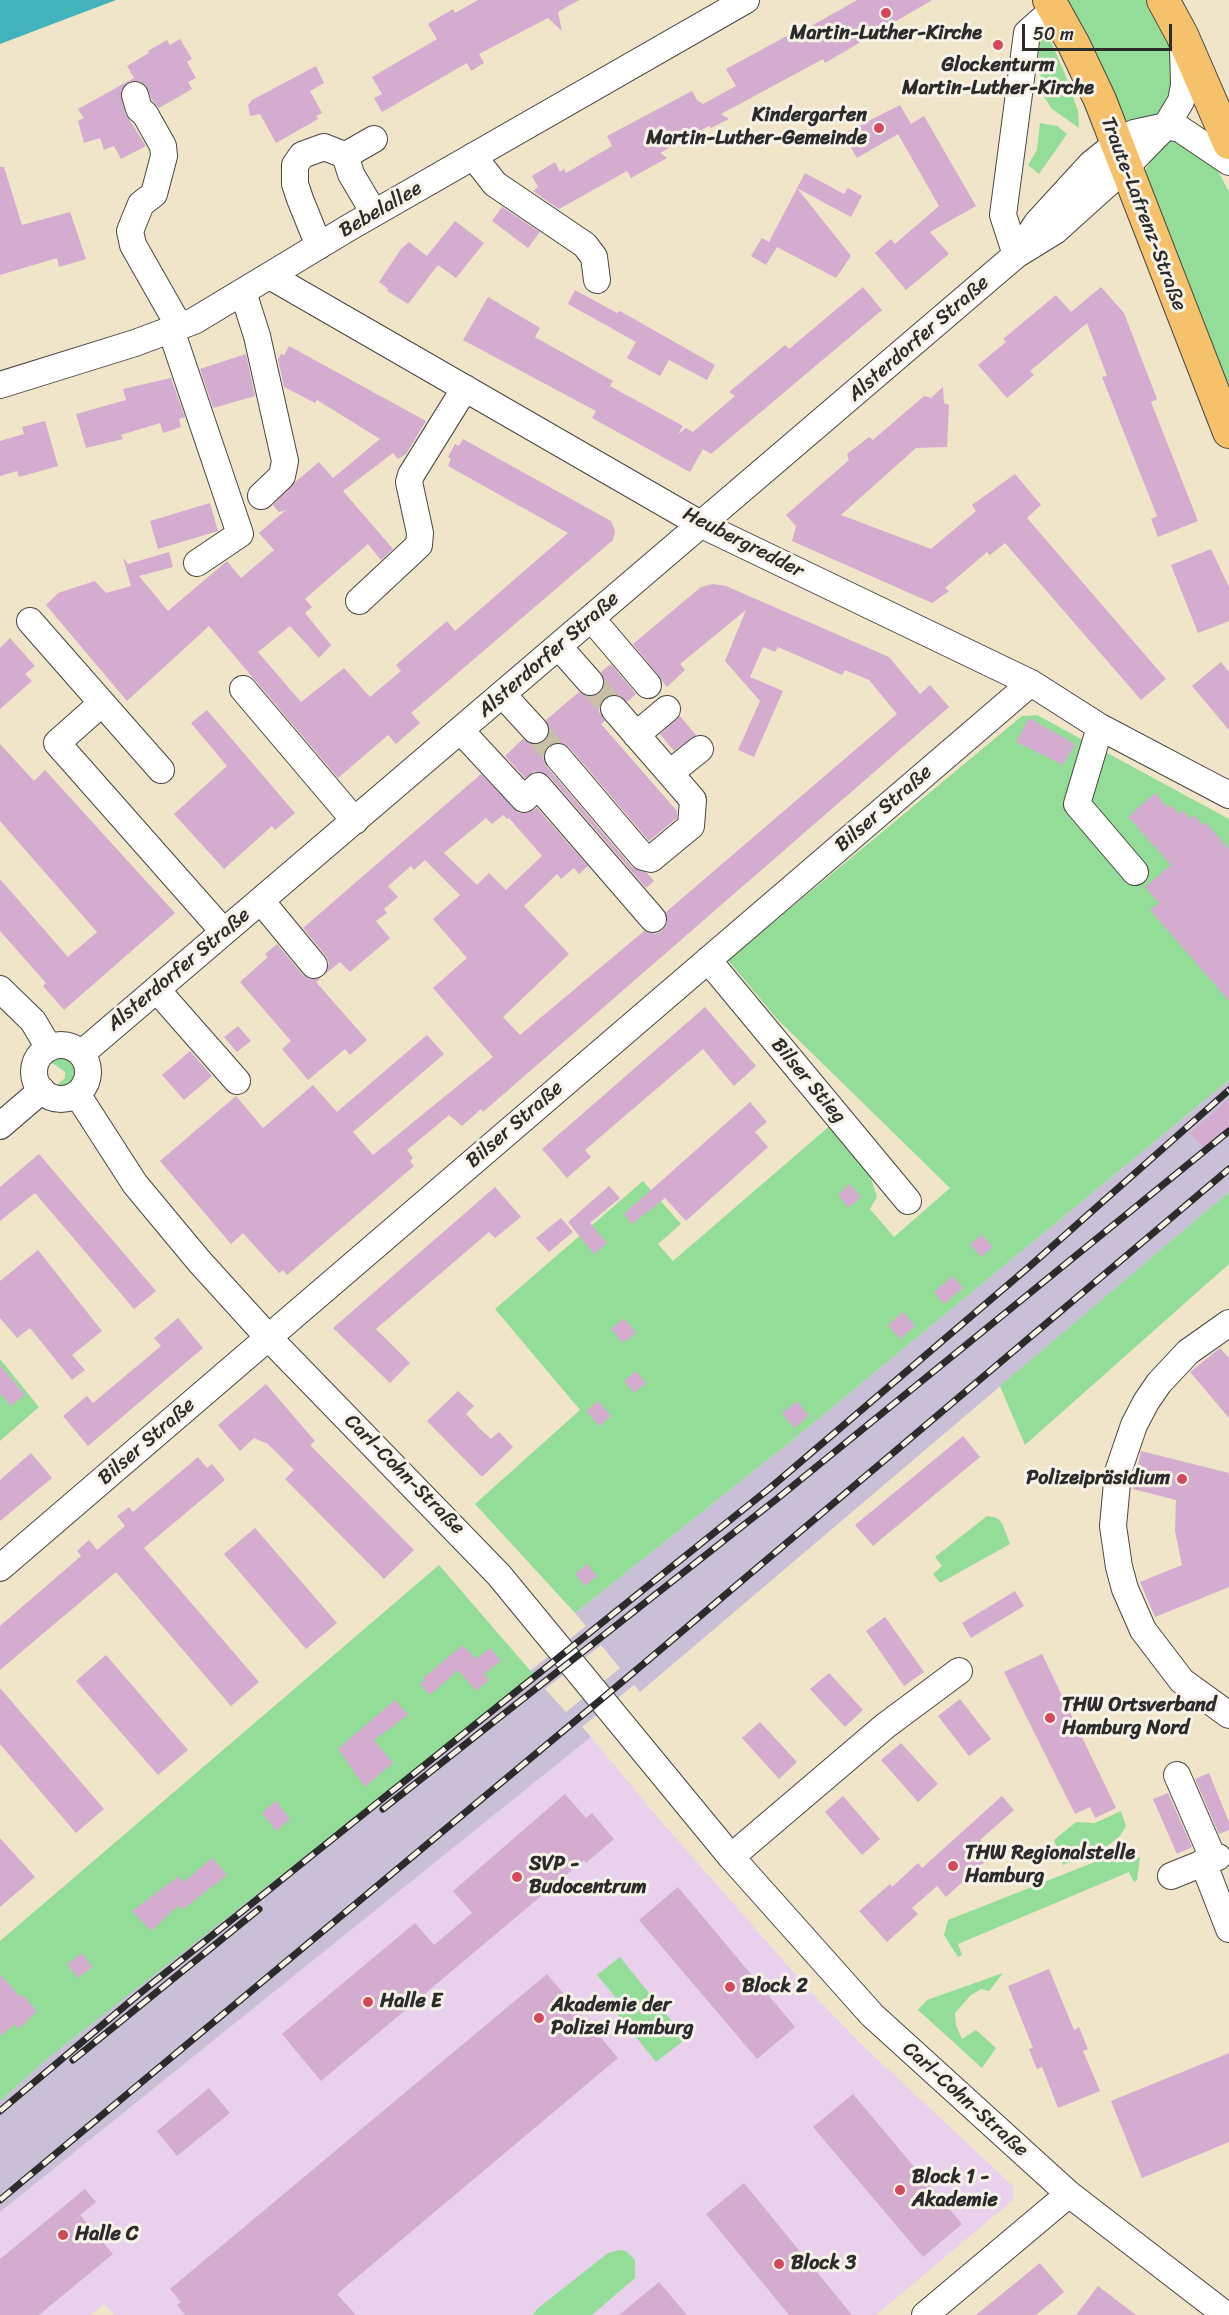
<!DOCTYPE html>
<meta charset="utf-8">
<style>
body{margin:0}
#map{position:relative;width:1229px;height:2315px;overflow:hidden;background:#f0e4c9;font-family:Sriracha,sans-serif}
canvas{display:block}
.scale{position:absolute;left:1022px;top:24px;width:150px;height:27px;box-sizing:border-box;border:3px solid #2b2b2b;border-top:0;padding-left:8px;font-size:18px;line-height:21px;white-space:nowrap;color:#2b2b2b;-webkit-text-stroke:4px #f7f3e8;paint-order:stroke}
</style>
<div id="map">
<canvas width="1229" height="2315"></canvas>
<div class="scale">50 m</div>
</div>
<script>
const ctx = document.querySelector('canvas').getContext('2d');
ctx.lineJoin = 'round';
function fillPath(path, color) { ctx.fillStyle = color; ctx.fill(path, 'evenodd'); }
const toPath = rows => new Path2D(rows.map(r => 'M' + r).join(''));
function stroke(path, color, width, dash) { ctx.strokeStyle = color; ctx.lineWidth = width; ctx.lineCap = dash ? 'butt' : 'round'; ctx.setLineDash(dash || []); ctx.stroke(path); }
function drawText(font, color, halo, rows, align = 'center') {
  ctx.font = font + ' Sriracha,sans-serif'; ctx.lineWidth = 6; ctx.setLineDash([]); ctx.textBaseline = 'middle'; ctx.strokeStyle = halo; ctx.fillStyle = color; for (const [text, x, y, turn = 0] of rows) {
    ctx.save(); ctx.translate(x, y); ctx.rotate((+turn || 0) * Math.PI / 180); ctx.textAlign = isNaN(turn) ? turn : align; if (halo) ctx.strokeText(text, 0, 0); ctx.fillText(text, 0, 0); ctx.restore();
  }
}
const built = toPath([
 [591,1737,659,1819,812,1993,860,2043,1013,2186,1013,2200,876,2315,114,2315,104,2304,91,2315,0,2315,0,2212]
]);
const industrial = toPath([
 [1229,1080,1229,1192,640,1692,634,1685,582,1727,591,1737,0,2212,0,2101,48,2058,586,1626,575,1613,795,1438],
 [601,1645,620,1668,566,1712,545,1689]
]);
const green = toPath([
 [1061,0,1152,0,1172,44,1173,83,1158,118,1123,128],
 [1038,29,1041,29,1043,35,1048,35,1065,74,1078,111,1079,128,1052,109,1044,97,1039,65],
 [1040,123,1057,126,1067,134,1039,174,1028,165,1037,150],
 [1174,137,1214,163,1229,192,1229,393,1144,173,1154,155],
 [1037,715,1229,819,1229,1080,795,1438,575,1613,475,1504,580,1410,495,1309,643,1181,681,1224,658,1244,673,1261,832,1124,867,1166,877,1197,870,1209,894,1237,950,1188,777,1019,728,960,1022,716],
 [63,1057,76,1065,77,1077,69,1087,59,1088,58,1084,65,1078,65,1072,51,1062],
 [1229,1192,1229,1264,1025,1445,1000,1386],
 [0,1359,39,1407,0,1441],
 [987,1516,997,1518,1002,1523,1010,1544,940,1583,933,1574,942,1566,935,1557],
 [439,1565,535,1676,48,2058,0,2101,0,1941],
 [1121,1811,1126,1826,1120,1836,1105,1848,1063,1865,1054,1840,1076,1822,1095,1823],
 [1125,1850,1140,1858,1137,1880,1134,1882,1129,1872,958,1944,962,1955,958,1957,944,1935,948,1920],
 [620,1957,686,2039,656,2062,614,2010,621,2004,597,1975],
 [1003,1973,989,1991,981,1989,970,1996,955,2013,956,2025,962,2039,976,2030,996,2048,982,2068,918,2010,927,2000],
 [619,2250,626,2251,635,2260,635,2278,592,2315,533,2315,537,2309,608,2253]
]);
const water = toPath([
 [0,0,116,0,0,44]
]);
const building = toPath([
 [478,0,579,0,558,12,562,31,548,18,479,54,484,63,471,71,467,63,382,112,374,98,382,94,372,77,437,39,428,24,453,9,455,13],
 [857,0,932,0,825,63,823,59,721,114,729,119,711,128,709,126,660,153,667,158,631,178,627,171,559,209,533,191,538,187,532,176,555,162,560,172,564,169,566,173,612,146,607,136,692,91,697,100,703,104,736,86,726,69,805,26,806,29],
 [180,39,192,59,187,62,196,78,188,82,192,89,159,108,152,100,146,85,139,81,130,81,121,91,125,113,146,146,121,159,114,146,104,150,100,138,84,143,78,121,84,118,78,109,134,78,127,66,149,53,148,51,167,40,170,45],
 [316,66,324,83,310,91,322,113,316,116,318,119,276,143,260,114,250,116,248,105,252,100],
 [900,105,911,124,924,116,976,206,930,232,949,254,906,290,875,253,891,239,895,244,939,206,898,134,857,158,843,134],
 [0,167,4,167,22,225,70,212,86,259,59,267,57,258,0,275],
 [805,173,844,194,848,188,862,196,851,217,797,188,851,256,836,278,777,247,766,265,751,256,762,238,769,242],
 [502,207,540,232,528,248,492,221],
 [455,221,484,243,456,278,438,265,408,304,387,291,388,289,379,282,401,249,409,242,427,256],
 [863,287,882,310,711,454,703,449,690,472,592,418,596,411,463,340,488,297,540,328,535,337,613,381,610,386,683,426,678,434,686,428,693,432,735,396,729,392,785,345,789,349],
 [1101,287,1124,313,1157,399,1151,402,1198,521,1158,537,1151,519,1157,516,1102,377,1107,376,1087,323,1030,371,1034,375,1007,398,978,365,1006,342,1003,339,1056,295,1071,312],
 [575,290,617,313,620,311,715,365,707,380,669,360,660,376,627,358,636,342,568,304],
 [289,346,426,421,406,454,398,459,393,453,343,491,393,549,381,560,368,544,305,599,312,607,305,613,331,645,319,658,290,626,258,652,301,702,344,668,370,697,401,671,396,665,447,621,455,631,568,533,448,466,451,459,448,457,455,444,459,446,463,439,611,521,615,531,613,540,411,713,420,723,396,744,388,735,338,778,209,626,127,701,46,605,58,593,95,581,106,593,131,586,123,558,128,564,169,552,173,567,139,576,168,611,227,561,241,578,274,550,259,533,286,510,279,512,273,505,294,483,319,462,333,478,380,439,317,400,315,403,284,387,278,359,281,354,284,355],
 [246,354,255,396,213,408,200,369],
 [171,378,185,417,179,419,181,427,163,433,160,423,121,435,123,439,86,448,76,414,126,400,123,389],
 [943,387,944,403,949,405,947,447,916,448,841,515,931,549,976,511,972,505,1015,474,1041,505,1027,518,1166,679,1141,700,1005,543,990,555,987,552,945,588,949,591,932,603,792,541,796,526,786,515,849,460,847,454,869,437,873,440,924,396,931,398],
 [45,421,58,466,19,477,17,471,0,476,0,441,24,434,22,427],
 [210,503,218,531,158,549,150,521],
 [1211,549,1229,587,1229,621,1198,633,1171,565],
 [713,584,726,586,889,657,920,694,930,685,949,707,483,1112,481,1109,462,1126,449,1115,407,1150,413,1158,410,1161,414,1166,287,1275,283,1270,279,1273,243,1233,231,1244,160,1161,236,1096,263,1128,313,1085,337,1112,427,1035,444,1054,353,1132,373,1155,493,1057,433,988,467,958,433,919,460,895,425,860,414,870,411,866,388,886,398,897,384,909,387,913,376,921,390,938,350,972,340,962,325,974,329,963,326,956,303,928,481,774,519,813,528,813,537,808,588,866,579,874,574,868,561,879,557,874,524,906,569,954,503,1017,520,1035,644,931,655,934,662,931,667,923,666,912,897,714,869,680,845,670,842,675,778,647,775,652,763,647,750,677,783,691,754,757,738,750,760,701,725,661,746,610,680,664,685,670,667,687,633,644,701,587],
 [503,815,507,819,509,818,542,856,506,890,489,873,477,885,444,853,486,818,492,824],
 [10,638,35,666,25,674,32,681,0,709,0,648],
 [1221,662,1229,672,1229,730,1192,686],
 [611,664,636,694,627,702,618,695,605,697,600,705,599,712,605,721,601,724,677,811,677,818,649,841,569,747,556,742,549,745,543,759,547,767,632,867,647,873,654,881,646,888,549,776,535,771,525,778,505,756,523,739,531,744,545,741,549,734,546,720,579,692,586,696,599,694,604,686,601,672],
 [207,710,295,813,275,830,272,826,224,869,174,814,227,766,191,723],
 [680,716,696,735,674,751,660,734],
 [1029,718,1075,744,1063,765,1016,742],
 [0,744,34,781,45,770,175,913,64,1010,43,986,46,983,0,931,0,879,68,957,97,932,0,821],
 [1155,793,1168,808,1171,805,1179,814,1183,810,1190,819,1194,815,1203,825,1206,823,1229,849,1229,1001,1150,910,1159,903,1145,887,1171,865,1128,817],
 [277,944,303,975,309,979,321,978,316,982,367,1040,350,1055,345,1049,308,1080,282,1049,291,1041,240,982,268,957,265,954],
 [705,1007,756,1066,734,1086,703,1049,585,1150,591,1157,567,1178,542,1149],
 [238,1026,251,1041,237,1052,224,1037],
 [190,1051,212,1076,184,1100,162,1075],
 [1229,1099,1229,1128,1205,1149,1190,1133],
 [750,1102,767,1122,755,1132,768,1147,686,1221,665,1198,632,1224,624,1214],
 [39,1154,156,1291,134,1309,35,1193,0,1221,0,1187],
 [850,1184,861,1197,848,1208,838,1194],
 [609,1186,620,1198,590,1223,607,1243,594,1254,568,1222],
 [495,1187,521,1217,495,1238,489,1232,376,1329,410,1363,390,1383,333,1328],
 [561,1218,573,1232,549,1252,536,1238],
 [982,1235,993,1247,981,1257,970,1244],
 [38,1250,102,1331,72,1355,85,1370,72,1380,30,1328,17,1338,0,1318,0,1281],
 [953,1276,963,1288,944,1304,934,1292],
 [903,1312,915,1326,900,1339,888,1325],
 [178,1318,203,1348,88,1446,63,1416,87,1396,93,1403,161,1346,154,1338],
 [624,1318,636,1333,623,1343,611,1329],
 [1220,1348,1229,1358,1229,1418,1190,1372],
 [0,1365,25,1395,11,1406,0,1393],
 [636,1371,646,1383,634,1393,624,1381],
 [266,1384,315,1441,310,1445,414,1550,384,1579,285,1479,294,1470,268,1444,254,1438,240,1451,218,1425],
 [458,1391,474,1406,466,1414,480,1429,491,1439,499,1432,513,1447,482,1477,427,1421],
 [598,1401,611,1416,599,1426,586,1411],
 [797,1401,809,1416,794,1428,782,1413],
 [963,1436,980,1457,873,1546,855,1525],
 [1141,1451,1229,1473,1229,1587,1155,1617,1140,1582,1182,1565,1175,1531,1176,1500,1133,1489],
 [31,1453,52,1478,0,1521,0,1480],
 [198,1457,207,1468,212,1464,225,1480,144,1548,259,1682,231,1706,116,1572,0,1670,0,1626,81,1556,77,1551,89,1540,97,1550,125,1526,117,1516,129,1507,133,1512],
 [255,1528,337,1623,306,1649,224,1554],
 [587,1564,597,1576,585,1586,575,1574],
 [1015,1591,1024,1606,971,1638,962,1623],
 [885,1617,924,1672,904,1686,866,1631],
 [463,1645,476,1659,490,1648,501,1661,484,1674,489,1680,476,1691,458,1670,430,1695,420,1684,425,1680,423,1678],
 [1042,1654,1116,1808,1095,1818,1090,1807,1075,1814,1004,1672],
 [106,1655,188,1750,158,1775,76,1681],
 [829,1673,863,1710,845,1727,810,1689],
 [0,1688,104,1809,76,1833,0,1744],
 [960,1699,991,1739,969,1756,938,1716],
 [395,1700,408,1715,374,1740,393,1763,365,1787,338,1749],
 [760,1722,797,1762,779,1779,742,1738],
 [901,1743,938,1784,918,1802,881,1760],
 [1209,1773,1229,1822,1229,1830,1219,1834,1195,1779],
 [1168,1793,1192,1847,1177,1854,1153,1799],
 [565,1794,586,1818,592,1813,614,1839,586,1863,584,1860,321,2081,282,2034,415,1923,434,1945,472,1913,453,1891],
 [843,1796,880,1839,862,1855,825,1812],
 [1002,1796,1014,1810,980,1840,993,1854,946,1897,937,1886,912,1908,918,1914,887,1942,859,1911,890,1884,892,1887,918,1863,922,1868],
 [276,1801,290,1819,276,1831,262,1813],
 [0,1838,35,1877,0,1907],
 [212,1858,227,1875,182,1910,179,1905,151,1931,132,1911,179,1876,184,1882],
 [678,1887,795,2027,757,2059,639,1920],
 [82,1953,92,1967,78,1978,67,1964],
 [1049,1969,1074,2030,1079,2027,1088,2049,1083,2051,1100,2091,1058,2108,1042,2067,1037,2069,1033,2060,1029,2049,1033,2048,1008,1986],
 [0,1974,20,1997,23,1995,37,2011,19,2029,15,2024,0,2036],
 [547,1974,618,2058,337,2294,356,2315,185,2315,177,2305,181,2302,170,2289],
 [1229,2053,1229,2142,1142,2178,1111,2101],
 [209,2088,230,2113,177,2156,157,2131],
 [853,2094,962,2224,923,2257,813,2127],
 [744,2183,852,2315,789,2315,706,2214],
 [85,2189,96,2202,80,2215,113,2254,39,2315,0,2315,0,2259],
 [1040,2263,1064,2292,1036,2315,976,2315],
 [659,2282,687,2315,619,2315],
 [1098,2286,1136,2315,1076,2315]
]);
const minorTunnel = toPath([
 [590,682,614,709],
 [535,730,558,757]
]);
const minor = toPath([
 [135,95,139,109,145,114,163,146,164,156,154,194,141,204,130,231,133,245,179,326],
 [473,156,495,184,585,245,594,257,597,280],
 [374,213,351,174,346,158,348,154,374,139],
 [1024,243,1037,223,1091,164,1117,143,1134,133,1166,126,1180,129,1229,162],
 [319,246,300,199,295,184,295,165,302,155,324,147,347,156],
 [1016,255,1003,215,1027,33,1054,9],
 [270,276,702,525,1031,683,1100,727,1229,795],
 [243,292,257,336,285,461,282,476,261,496],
 [171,330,240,534,197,563],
 [0,385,135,343,194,321,350,227,746,0],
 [359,601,419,545,420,533,409,482,411,475,465,388],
 [591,618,648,685],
 [30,621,102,703,57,743,224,932],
 [559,647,590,682],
 [243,689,355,821],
 [503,695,535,730],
 [102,703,161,770],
 [1100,727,1077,804,1135,872],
 [461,731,524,799,538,786,653,919],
 [636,735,667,709],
 [558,757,643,857,651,859,691,826,693,800,614,709],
 [670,773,700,749],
 [261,901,314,965],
 [708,960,908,1201],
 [0,989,33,1021,49,1048],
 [157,990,237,1081],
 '34 1072a27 27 0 1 1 54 0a27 27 0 1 1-54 0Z',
 [81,1054,1016,255,1055,231,1126,167,1166,126,1181,101,1184,85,1183,47],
 [77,1094,135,1184,199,1261,268,1337,499,1575,731,1857,872,2015,1069,2194,1226,2315],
 [0,1126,42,1090],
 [1229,1323,1188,1352,1159,1383,1146,1402,1134,1425,1118,1472,1113,1526,1119,1567,1125,1589,1143,1630,1182,1681,1229,1715],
 [0,1568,1031,683],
 [1177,1775,1213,1858],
 [731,1857,885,1726,959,1671],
 [1203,1862,1229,1929],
 [1171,1876,1218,1857],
 [925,2315,1069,2194]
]);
const major = toPath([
 [1049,0,1074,45,1100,100,1229,432],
 [1163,0,1182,35,1229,143]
]);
const rail = toPath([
 [383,1809,778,1498,1229,1131],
 [73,2060,259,1909],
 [0,2111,139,1994,770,1488,1030,1266,1229,1090],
 [0,2200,628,1677,1229,1169]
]);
const markers = [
 [886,13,6,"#d1495b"],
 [998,45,6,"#d1495b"],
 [879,128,6,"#d1495b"],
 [1182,1479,6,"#d1495b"],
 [1050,1718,6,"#d1495b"],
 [953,1866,6,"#d1495b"],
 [517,1877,6,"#d1495b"],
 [730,1987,6,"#d1495b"],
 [368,2002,6,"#d1495b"],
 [539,2018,6,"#d1495b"],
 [900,2190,6,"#d1495b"],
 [63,2235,6,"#d1495b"],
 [779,2264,6,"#d1495b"]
];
const poiNames = [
 ["Martin-Luther-Kirche",886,34,"center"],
 ["Glockenturm",998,66,"center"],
 ["Martin-Luther-Kirche",998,89,"center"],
 ["Kindergarten",867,116,"right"],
 ["Martin-Luther-Gemeinde",867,139,"right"],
 ["Polizeipräsidium",1170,1479,"right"],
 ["THW Ortsverband",1062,1706],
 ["Hamburg Nord",1062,1729],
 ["THW Regionalstelle",965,1854],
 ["Hamburg",965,1877],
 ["SVP -",529,1865],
 ["Budocentrum",529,1888],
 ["Block 2",742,1987],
 ["Halle E",380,2002],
 ["Akademie der",551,2006],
 ["Polizei Hamburg",551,2029],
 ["Block 1 -",912,2178],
 ["Akademie",912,2201],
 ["Halle C",75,2235],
 ["Block 3",791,2264]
];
const streetNames = [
 ["Bebelallee",381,210,-30],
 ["Traute-Lafrenz-Straße",1143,214,69],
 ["Alsterdorfer Straße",919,339,-41],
 ["Heubergredder",743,543,27],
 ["Alsterdorfer Straße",549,655,-41],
 ["Bilser Straße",884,809,-41],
 ["Alsterdorfer Straße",179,970,-40],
 ["Bilser Stieg",808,1081,50],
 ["Bilser Straße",515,1125,-41],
 ["Bilser Straße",147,1442,-41],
 ["Carl-Cohn-Straße",404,1475,45],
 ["Carl-Cohn-Straße",965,2100,42]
];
fillPath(built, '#e9d1ed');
fillPath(industrial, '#c9bfd7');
fillPath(green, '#93dd99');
fillPath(water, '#42b3ba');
fillPath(building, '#d4acd0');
stroke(minorTunnel, '#c9bfa9', 26, [26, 13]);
stroke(minor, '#494743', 28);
stroke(major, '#494743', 34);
stroke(minor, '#fff', 26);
stroke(major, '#f6c16b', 32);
stroke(rail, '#2b2b2b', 7);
stroke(rail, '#f7f3e8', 4.5, [14]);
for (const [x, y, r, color] of markers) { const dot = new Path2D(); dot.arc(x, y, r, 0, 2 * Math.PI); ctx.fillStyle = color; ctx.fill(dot); stroke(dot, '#f7f3e8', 2); }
drawText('bold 20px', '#2b2b2b', '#f7f3e8', poiNames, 'left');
drawText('20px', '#2b2b2b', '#f7f3e8', streetNames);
</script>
